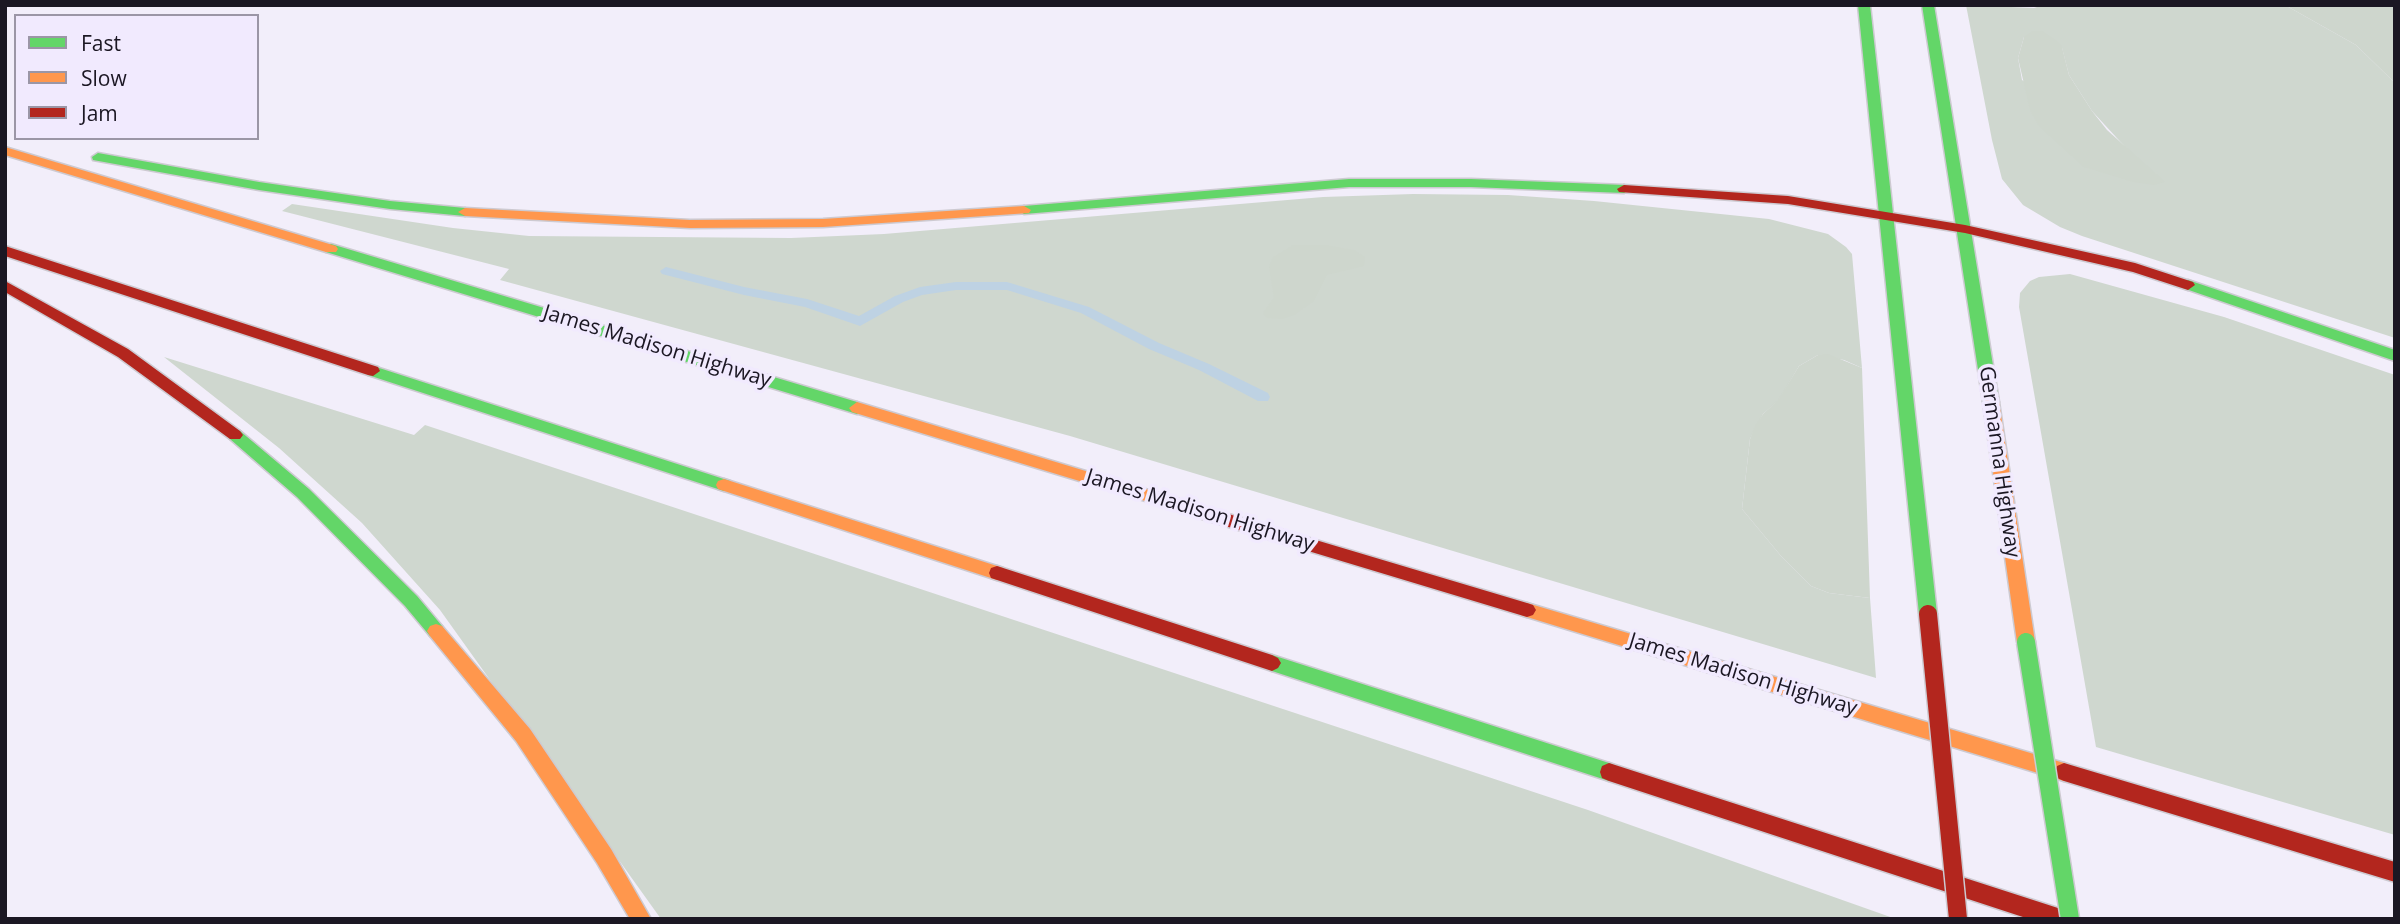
<!DOCTYPE html>
<style>
body{margin:0}
#map{position:relative;width:2400px;height:924px;overflow:hidden;background:#f2eefa;font-family:"Open Sans",sans-serif}
canvas{display:block}
.frame{position:absolute;inset:0;border:7px solid #1b1723;pointer-events:none}
.legend{position:absolute;left:14px;top:14px;width:245px;height:126px;box-sizing:border-box;background:#f1eafe;border:2px solid #9b96a6;margin:0;padding:9px 12px;list-style:none;font-size:21px;color:#1b1723}
.legend li{display:flex;align-items:center;gap:14px;height:35px}
.legend b{width:35px;border:2px solid #9b96a6}
</style>
<div id="map">
<canvas width="2400" height="924"></canvas>
<div class="frame"></div>
<ul class="legend">
<li><b style="height:9px;background:#63d668"></b>Fast</li>
<li><b style="height:9px;background:#ff974d"></b>Slow</li>
<li><b style="height:9px;background:#b3261e"></b>Jam</li>
</ul>
</div>
<script>
const ctx = document.querySelector('canvas').getContext('2d');
ctx.lineJoin = 'round';
function fillPath(path, color) { ctx.fillStyle = color; ctx.fill(path, 'evenodd'); }
const toPath = rows => new Path2D(rows.map(r => 'M' + r).join(''));
function stroke(path, color, width, dash) { ctx.strokeStyle = color; ctx.lineWidth = width; ctx.lineCap = dash ? 'butt' : 'round'; ctx.setLineDash(dash || []); ctx.stroke(path); }
function drawText(font, color, halo, rows, align = 'center') {
  ctx.font = font + ' "Open Sans",sans-serif'; ctx.lineWidth = 7; ctx.setLineDash([]); ctx.textBaseline = 'middle'; ctx.strokeStyle = halo; ctx.fillStyle = color; for (const [text, x, y, turn = 0] of rows) {
    ctx.save(); ctx.translate(x, y); ctx.rotate((+turn || 0) * Math.PI / 180); ctx.textAlign = isNaN(turn) ? turn : align; if (halo) ctx.strokeText(text, 0, 0); ctx.fillText(text, 0, 0); ctx.restore();
  }
}
const green = toPath([
 [1966,5,2034,8,2043,5,2285,5,2356,45,2395,83,2395,338,2082,236,2060,227,2023,205,2002,179,1992,140],
 [2024,37,2062,48,2069,75,2092,111,2127,149,2022,80,2018,58],
 [1413,194,1508,195,1594,201,1769,219,1828,234,1846,247,1852,254,1862,368,1844,360,1818,355,1799,366,1779,400,1763,414,1750,439,1742,509,1781,556,1811,586,1829,593,1870,598,1876,678,1070,436,500,280,509,269,282,211,292,204,453,228,529,236,791,238,884,234,1323,197],
 [2070,274,2224,317,2395,375,2395,835,2096,747,2019,307,2020,293,2030,281,2039,277],
 [164,357,414,435,425,425,1588,810,1896,919,661,919,440,610,362,523,279,448]
]);
const forest = toPath([
 [2285,5,2395,5,2395,83,2356,45],
 [2033,31,2042,31,2057,41,2062,47,2069,75,2092,111,2107,130,2165,182,2154,185,2133,182,2084,167,2039,126,2030,110,2018,58,2024,37],
 [1293,245,1326,245,1354,250,1365,257,1364,266,1327,275,1314,301,1294,315,1282,319,1267,318,1263,313,1274,298,1269,267,1273,257],
 [1828,354,1862,368,1870,598,1829,593,1811,586,1781,556,1742,509,1750,439,1755,426,1763,414,1778,400,1799,366,1818,355]
]);
const stream = toPath([
 [666,267,744,287,807,299,859,316,895,296,920,287,956,282,1007,282,1089,307,1159,343,1209,364,1268,393,1270,397,1268,401,1258,401,1199,370,1149,349,1081,313,1007,290,956,290,922,295,903,302,860,326,805,307,744,295,662,274,660,271,666,267]
]);
const fast = toPath([
 [1858,5,1870,5,1937,614,1934,619,1928,621,1922,619,1919,614,1858,5],
 [1922,5,1934,5,1999,402,1991,408,1983,402,1922,5],
 [98,153,259,182,390,201,465,208,472,212,465,216,390,209,259,190,93,160,92,157,98,153],
 [1349,179,1471,179,1624,185,1631,189,1624,193,1471,187,1349,187,1024,214,1017,210,1024,206,1349,179],
 [331,244,857,402,865,408,857,414,326,252,324,249,326,246,331,244],
 [2188,280,2395,350,2395,361,2183,288,2181,285,2188,280],
 [373,366,730,481,732,485,730,489,724,491,368,375,366,371,368,367,373,366],
 [235,429,240,431,309,489,417,596,442,626,445,631,442,636,436,638,430,636,405,606,297,497,230,439,227,435,230,431,235,429],
 [1272,655,1609,763,1616,766,1618,772,1616,778,1609,781,1272,671,1266,668,1263,663,1266,658,1272,655]
]);
const slow = toPath([
 [5,147,336,246,338,249,336,252,326,252,5,155,5,147],
 [1024,206,1031,210,1029,213,823,227,690,228,465,216,458,212,465,208,690,220,823,219,1024,206],
 [1991,396,1999,402,2035,642,2032,647,2026,650,2020,647,2017,642,1983,402,1991,396],
 [857,402,1185,501,1191,502,1193,507,1191,512,1185,513,852,412,849,408,857,402],
 [724,479,997,566,1003,568,1005,573,1003,578,997,580,718,489,716,485,718,481,724,479],
 [1527,603,2064,763,2071,766,2073,772,2071,778,2064,781,1527,617,1521,615,1518,610,1521,605,1527,603],
 [436,624,442,626,530,729,611,849,651,919,630,919,597,863,516,741,430,636,427,631,430,626,436,624]
]);
const jam = toPath([
 [1624,185,1788,196,1965,225,2135,263,2193,282,2195,285,2188,290,2133,272,1965,233,1788,204,1619,192,1617,189,1624,185],
 [5,246,378,367,380,371,373,376,368,375,5,256,5,246],
 [5,281,128,349,240,431,243,435,240,439,230,439,118,357,5,292,5,281],
 [1185,501,1527,603,1533,605,1536,610,1533,615,1527,617,1179,512,1177,507,1179,502,1185,501],
 [997,566,1272,655,1278,658,1281,663,1278,668,1272,671,991,578,989,573,991,568,997,566],
 [1609,763,2061,909,2068,912,2071,919,2029,919,1609,781,1602,778,1600,772,1602,766,1609,763],
 [2064,763,2395,862,2395,882,2064,781,2057,778,2055,772,2057,766,2064,763]
]);
const fastBridge = toPath([
 [2026,642,2070,919]
]);
const jamBridge = toPath([
 [1928,614,1958,919]
]);
const streetNames = [
 ["James Madison Highway",657,347,17],
 ["Germanna Highway",1999,462,82],
 ["James Madison Highway",1200,511,17],
 ["James Madison Highway",1743,675,17]
];
fillPath(green, '#cfd7cf');
fillPath(forest, '#ced6cd');
fillPath(stream, '#bed2e3');
stroke(fast, '#cdcad1', 3);
stroke(slow, '#cdcad1', 3);
stroke(jam, '#cdcad1', 3);
fillPath(fast, '#63d668');
fillPath(slow, '#ff974d');
fillPath(jam, '#b3261e');
stroke(fastBridge, '#cdcad1', 21, []);
stroke(jamBridge, '#cdcad1', 21, []);
stroke(fastBridge, '#63d668', 18);
stroke(jamBridge, '#b3261e', 18);
drawText('21px', '#1b1723', '#f1eafe', streetNames);
</script>
